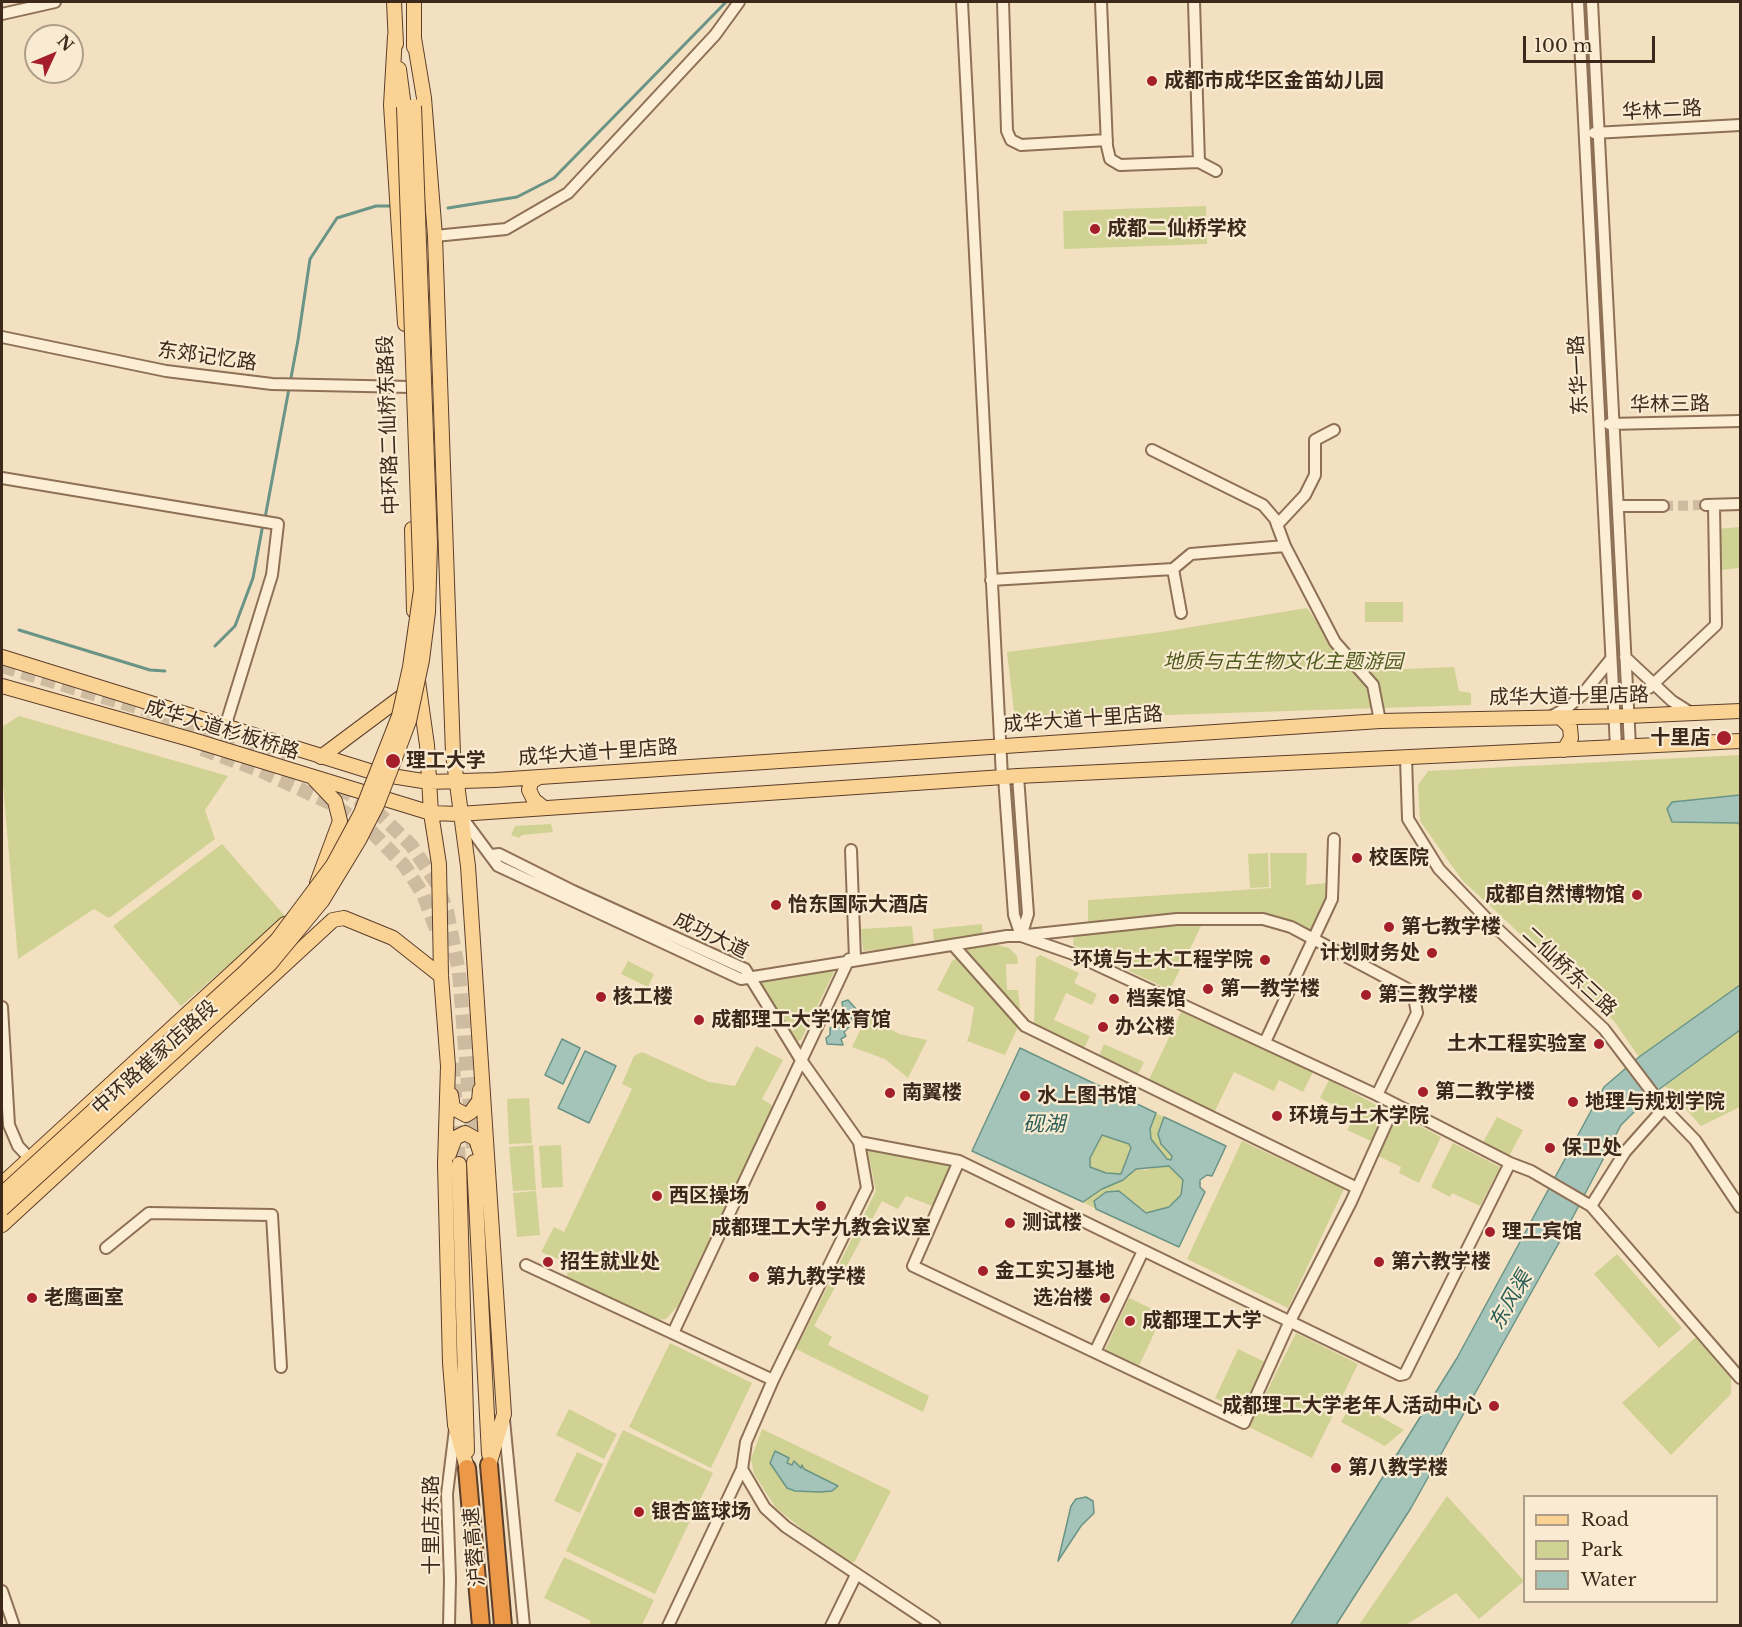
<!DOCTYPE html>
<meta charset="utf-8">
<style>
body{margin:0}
#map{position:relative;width:1742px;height:1627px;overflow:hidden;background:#f3e0c1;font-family:"Libre Baskerville",serif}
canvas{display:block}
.frame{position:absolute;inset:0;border:3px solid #3c291c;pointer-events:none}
.legend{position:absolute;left:1523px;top:1495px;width:195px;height:108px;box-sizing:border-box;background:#f9ebd1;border:2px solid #ad9d89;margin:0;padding:8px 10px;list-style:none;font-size:18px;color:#3c291c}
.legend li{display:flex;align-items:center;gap:12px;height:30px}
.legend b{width:30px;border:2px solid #ad9d89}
.north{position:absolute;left:24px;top:24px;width:60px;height:60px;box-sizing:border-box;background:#f9ebd1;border:2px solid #ad9d89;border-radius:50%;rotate:46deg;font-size:16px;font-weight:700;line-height:24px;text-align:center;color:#3c291c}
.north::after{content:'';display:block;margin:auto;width:21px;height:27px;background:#a41f29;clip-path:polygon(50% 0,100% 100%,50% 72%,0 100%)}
.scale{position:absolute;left:1523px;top:36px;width:132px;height:27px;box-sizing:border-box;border:3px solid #3c291c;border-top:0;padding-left:8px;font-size:18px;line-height:21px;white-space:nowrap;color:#3c291c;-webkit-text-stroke:4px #f9ebd1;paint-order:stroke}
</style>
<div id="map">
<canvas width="1742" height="1627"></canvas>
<div class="frame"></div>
<ul class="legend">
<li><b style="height:8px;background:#fad394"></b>Road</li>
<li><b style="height:16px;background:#cfd293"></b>Park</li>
<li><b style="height:16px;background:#a4c4b9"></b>Water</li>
</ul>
<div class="north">N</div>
<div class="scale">100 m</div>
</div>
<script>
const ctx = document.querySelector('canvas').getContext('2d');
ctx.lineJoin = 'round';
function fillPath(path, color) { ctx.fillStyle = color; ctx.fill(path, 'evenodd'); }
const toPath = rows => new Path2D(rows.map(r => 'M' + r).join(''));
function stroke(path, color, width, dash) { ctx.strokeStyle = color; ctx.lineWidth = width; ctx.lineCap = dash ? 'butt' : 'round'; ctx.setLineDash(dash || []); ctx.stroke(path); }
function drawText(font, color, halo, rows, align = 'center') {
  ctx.font = font + ' "Libre Baskerville","Noto Sans SC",serif'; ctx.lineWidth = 4.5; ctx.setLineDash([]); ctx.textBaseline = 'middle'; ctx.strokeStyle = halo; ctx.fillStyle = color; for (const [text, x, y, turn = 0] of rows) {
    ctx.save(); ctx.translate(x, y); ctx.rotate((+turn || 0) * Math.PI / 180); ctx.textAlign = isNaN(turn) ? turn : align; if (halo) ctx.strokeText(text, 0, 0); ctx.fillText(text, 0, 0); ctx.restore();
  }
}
const green = toPath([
 [1206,206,1207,244,1064,249,1063,211],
 [1739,527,1740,568,1720,570,1717,529],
 [1365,602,1403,602,1403,622,1365,622],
 [1307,608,1352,671,1454,667,1459,691,1471,693,1471,705,1015,720,1007,652,1161,632],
 [19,716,228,776,205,810,215,839,109,918,94,909,18,959,2,773,2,727],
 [1740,755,1740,985,1639,1057,1614,1021,1462,880,1420,821,1418,785,1428,771],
 [551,824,553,832,522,835,519,838,511,835,515,826],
 [222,844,285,916,181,1006,113,926],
 [1268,853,1269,887,1250,888,1248,854],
 [1270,853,1307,853,1306,885,1328,883,1328,897,1310,932,1266,914,1172,915,1088,922,1088,900,1271,888],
 [1176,923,1202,924,1170,990,1073,945,1074,935],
 [982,924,983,938,934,943,933,929],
 [912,926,914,947,863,951,861,929],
 [997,945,1009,948,1017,956,1018,964,1006,964,1007,990,1018,990,1020,1008,1017,1010,967,951,969,948],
 [1040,955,1079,973,1074,983,1097,994,1092,1005,1066,993,1054,1020,1090,1036,1084,1048,1034,1025,1036,958],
 [958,957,1018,1027,1005,1055,967,1041,970,1033,974,1007,937,990,952,961],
 [628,961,654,974,648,987,621,974],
 [830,968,834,972,801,1040,795,1042,758,986,762,978],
 [1181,1012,1313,1072,1303,1092,1279,1080,1274,1091,1234,1072,1213,1115,1147,1084],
 [867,1015,899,1034,927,1040,908,1078,885,1059,852,1047],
 [1740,1030,1740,1107,1701,1126,1665,1086],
 [1104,1044,1144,1062,1138,1074,1099,1056],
 [756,1046,783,1060,762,1099,775,1107,677,1307,666,1319,657,1320,614,1303,566,1277,571,1264,541,1252,554,1227,564,1232,632,1089,622,1084,634,1056,642,1052,709,1082,735,1086],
 [1329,1080,1388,1111,1373,1142,1347,1130,1354,1116,1320,1098],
 [529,1098,532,1143,509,1144,507,1099],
 [1156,1113,1164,1117,1158,1134,1161,1144,1172,1156,1171,1160,1163,1157,1152,1144,1150,1129],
 [1396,1114,1441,1137,1419,1183,1399,1173,1401,1167,1376,1155],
 [1497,1117,1523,1130,1508,1158,1482,1144],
 [1102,1135,1129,1144,1131,1148,1121,1174,1099,1172,1090,1167,1090,1158],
 [1242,1141,1344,1189,1288,1308,1187,1259],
 [1453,1143,1500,1167,1480,1206,1452,1193,1450,1197,1431,1187],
 [533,1145,536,1190,513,1191,509,1147],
 [561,1145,563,1187,542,1188,539,1146],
 [867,1147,954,1164,935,1207,906,1196,898,1209,882,1201,814,1326,832,1337,828,1345,929,1396,923,1412,796,1349,876,1191],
 [1163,1165,1172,1168,1183,1180,1181,1195,1169,1207,1146,1213,1118,1191,1110,1191,1094,1201,1096,1209,1083,1202,1102,1189,1123,1180,1136,1169,1145,1170],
 [536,1191,540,1235,517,1237,513,1193],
 [1617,1254,1682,1328,1659,1348,1594,1274],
 [1129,1298,1163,1314,1139,1366,1105,1350],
 [1296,1333,1358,1364,1312,1458,1249,1427],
 [1696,1337,1731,1375,1731,1394,1671,1455,1622,1403],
 [670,1343,752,1383,711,1468,629,1427],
 [1238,1349,1265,1362,1242,1411,1215,1398],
 [1353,1401,1404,1430,1385,1446,1341,1422],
 [569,1409,617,1434,604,1459,556,1435],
 [762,1429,891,1491,855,1561,851,1563,839,1558,776,1508,754,1474,751,1459],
 [623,1430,713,1473,655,1594,566,1551],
 [577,1452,603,1464,580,1513,554,1501],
 [1447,1496,1524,1581,1479,1619,1456,1593,1406,1625,1359,1625],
 [564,1557,654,1600,642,1625,589,1625,591,1621,544,1598]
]);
const water = toPath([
 [1740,795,1740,825,1738,823,1672,822,1667,809,1672,802,1740,795],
 [1740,985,1740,1030,1650,1096,1621,1125,1565,1232,1411,1508,1336,1625,1290,1626,1457,1358,1604,1087,1639,1057,1740,985],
 [848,1000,857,1010,852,1015,852,1020,848,1021,849,1027,844,1032,846,1036,841,1039,843,1045,827,1044,826,1038,830,1035,830,1028,835,1026,833,1021,839,1018,838,1012,843,1008,842,1002,848,1000],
 [562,1039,580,1048,563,1084,545,1075,562,1039],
 [1020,1048,1156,1113,1150,1129,1151,1139,1167,1159,1171,1160,1172,1156,1161,1144,1158,1134,1164,1117,1226,1146,1212,1176,1207,1175,1200,1180,1200,1187,1205,1192,1179,1247,1096,1209,1094,1201,1106,1192,1119,1191,1146,1213,1169,1207,1181,1195,1183,1180,1169,1166,1136,1169,1123,1180,1102,1189,1083,1202,972,1151,1020,1048],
 [1102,1135,1129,1144,1131,1148,1121,1174,1106,1173,1090,1167,1090,1158,1102,1135],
 [585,1051,616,1066,589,1123,558,1108,585,1051],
 [775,1451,789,1458,787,1463,792,1465,794,1461,801,1468,802,1465,804,1469,838,1486,832,1491,820,1492,795,1491,787,1488,770,1463,775,1451],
 [1086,1497,1093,1501,1094,1513,1081,1526,1058,1561,1071,1506,1076,1499,1086,1497]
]);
const stream = toPath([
 [448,208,517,197,554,178,726,2],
 [265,518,298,340,310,259,337,218,376,206,393,206],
 [19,630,150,670,165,671],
 [215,646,235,626,253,578,263,524]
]);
const minorTunnel = toPath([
 [1663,506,1706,505]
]);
const majorTunnel = toPath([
 [2,666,195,725,284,762],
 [202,749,261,771,332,804,368,828,404,865,423,894,439,937],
 [339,788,374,809,411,845,437,884,447,911,459,972,473,1148],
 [453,1063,459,1164]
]);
const minor = toPath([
 [962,2,1002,777],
 [1003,2,1007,131,1011,140,1021,145,1107,140],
 [1101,2,1107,146,1110,159,1120,165,1199,162],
 [1194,2,1199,162,1216,171],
 [1578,2,1616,747],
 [1592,2,1630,746],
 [2,14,55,2],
 [1594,133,1740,125],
 [435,236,506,229,568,193,715,35,739,2],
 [2,337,166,371,272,384,410,387],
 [1609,424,1740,421],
 [1152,450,1263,505,1275,519,1285,546,1335,642,1373,685,1380,721],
 [2,478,278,524,272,575,225,727],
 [1706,505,1740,504],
 [1618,506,1663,506],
 [1277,525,1305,495,1315,475,1315,440,1334,430],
 [1173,569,1181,613],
 [991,580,1173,569,1191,554,1285,546],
 [1625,657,1672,701,1691,713],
 [1649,688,1716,625,1714,506],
 [1552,716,1567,708,1582,695,1611,659],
 [1406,758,1408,819,1439,869,1486,918,1604,1029,1664,1108,1695,1140,1740,1207],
 [1018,776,1028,914,1021,936],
 [1004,777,1014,915,1021,936],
 [461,816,498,866,741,979,1007,936,1021,936,1073,954,1377,1095,1510,1163,1531,1171,1591,1206,1740,1378],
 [851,850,855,959],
 [492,855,499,854,573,891,745,969,801,1060,859,1142,867,1188,773,1380,746,1442,742,1469,765,1508,786,1527,935,1626],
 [1027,935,1177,919,1263,919,1291,927,1413,992,1417,1013,1377,1095],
 [954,946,1025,1026,1357,1188],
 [2,1007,9,1125,18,1146,34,1163],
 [1265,1042,1332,899,1334,839],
 [859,1142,959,1161,1400,1375,1405,1374,1510,1163],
 [959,1161,913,1266,1244,1423,1289,1323,1351,1202,1395,1104],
 [1591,1206,1625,1152,1664,1108],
 [106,1248,149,1213,272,1215,281,1367],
 [526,1265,773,1380],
 [673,1333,849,959],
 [1095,1352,1143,1251],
 [504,1420,524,1626],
 [2,1591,14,1626],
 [449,1626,450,1579,447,1494,455,1429],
 [668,1626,742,1469],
 [831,1626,856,1575]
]);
const major = toPath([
 [394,2,396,44],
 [414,2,414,47],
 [395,36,391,105,405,324],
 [414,38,424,98,435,236,453,754,468,866,504,1414,489,1465],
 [399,69,404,107],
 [412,529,414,611],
 [2,657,379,774,429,782,495,780,1380,721,1628,716,1740,711],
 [418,681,427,745,431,813,439,864,441,976,448,1066,445,1164,450,1363,455,1425,467,1468],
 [2,686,193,740,431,813,459,814,1018,776,1740,741],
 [1560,717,1570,727,1571,738,1564,750],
 [321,757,408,692],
 [539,777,531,782,529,790,534,800,544,808],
 [315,780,335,801,340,821,317,883],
 [451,1095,453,1108,466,1115,471,1112,479,1101,480,1090],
 [449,1154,455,1138,465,1133,476,1139,482,1158],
 [474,1162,489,1454],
 [459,1164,467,1451],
 [2,1184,285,924],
 [2,1225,333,920,344,918,393,938,441,976]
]);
const highway = toPath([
 [489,1465,503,1626],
 [467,1468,481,1626]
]);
const majorBridge = toPath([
 [2,1194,245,972,277,940,333,865,361,813,399,716,410,667,421,590,404,107],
 [2,1209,270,964,322,901,359,840,377,805,397,753,409,721,422,660,428,612,430,544,414,106]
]);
const markers = [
 [1152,81,6,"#a41f29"],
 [1095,229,6,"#a41f29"],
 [1724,738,8,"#a41f29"],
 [393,761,8,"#a41f29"],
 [1357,858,6,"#a41f29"],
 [1637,895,6,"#a41f29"],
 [776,905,6,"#a41f29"],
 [1389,927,6,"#a41f29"],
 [1432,953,6,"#a41f29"],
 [1265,960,6,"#a41f29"],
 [1208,989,6,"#a41f29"],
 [1366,995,6,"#a41f29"],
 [601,997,6,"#a41f29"],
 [1114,999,6,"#a41f29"],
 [699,1020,6,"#a41f29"],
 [1103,1027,6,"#a41f29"],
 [1599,1044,6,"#a41f29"],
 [1423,1092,6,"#a41f29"],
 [890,1093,6,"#a41f29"],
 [1025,1096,6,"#a41f29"],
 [1573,1102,6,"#a41f29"],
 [1277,1116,6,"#a41f29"],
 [1550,1148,6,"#a41f29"],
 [657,1196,6,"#a41f29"],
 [821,1206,6,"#a41f29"],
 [1010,1223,6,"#a41f29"],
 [1490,1232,6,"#a41f29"],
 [548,1262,6,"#a41f29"],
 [1379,1262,6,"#a41f29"],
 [983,1271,6,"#a41f29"],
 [754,1277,6,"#a41f29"],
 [32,1298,6,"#a41f29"],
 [1105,1298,6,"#a41f29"],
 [1130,1321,6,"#a41f29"],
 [1494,1406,6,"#a41f29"],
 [1336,1468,6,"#a41f29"],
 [639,1512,6,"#a41f29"]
];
const poiNames = [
 ["成都市成华区金笛幼儿园",1164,81],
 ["成都二仙桥学校",1107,229],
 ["十里店",1710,738,"right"],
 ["理工大学",406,761],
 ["校医院",1369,858],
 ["成都自然博物馆",1625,895,"right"],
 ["怡东国际大酒店",788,905],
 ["第七教学楼",1401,927],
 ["计划财务处",1420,953,"right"],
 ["环境与土木工程学院",1253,960,"right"],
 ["第一教学楼",1220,989],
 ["第三教学楼",1378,995],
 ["核工楼",613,997],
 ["档案馆",1126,999],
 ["成都理工大学体育馆",711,1020],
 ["办公楼",1115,1027],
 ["土木工程实验室",1587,1044,"right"],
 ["第二教学楼",1435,1092],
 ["南翼楼",902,1093],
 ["水上图书馆",1037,1096],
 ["地理与规划学院",1585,1102],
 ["环境与土木学院",1289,1116],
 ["保卫处",1562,1148],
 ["西区操场",669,1196],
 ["测试楼",1022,1223],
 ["成都理工大学九教会议室",821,1228,"center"],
 ["理工宾馆",1502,1232],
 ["招生就业处",560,1262],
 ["第六教学楼",1391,1262],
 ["金工实习基地",995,1271],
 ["第九教学楼",766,1277],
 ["老鹰画室",44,1298],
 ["选冶楼",1093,1298,"right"],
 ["成都理工大学",1142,1321],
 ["成都理工大学老年人活动中心",1482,1406,"right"],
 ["第八教学楼",1348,1468],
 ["银杏篮球场",651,1512]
];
const streetNames = [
 ["华林二路",1662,111,-3],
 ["东郊记忆路",207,357,8],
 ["东华一路",1579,375,-93],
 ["华林三路",1670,405,-1],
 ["中环路二仙桥东路段",389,425,-92],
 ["成华大道十里店路",1569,697,-1],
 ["成华大道十里店路",1083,720,-4],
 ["成华大道杉板桥路",222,730,17],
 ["成华大道十里店路",598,753,-4],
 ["成功大道",711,936,26],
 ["二仙桥东三路",1569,972,43],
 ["中环路崔家店路段",155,1058,-42],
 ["十里店东路",432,1525,-90],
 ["沪蓉高速",475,1547,-95]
];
const parkNames = [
 ["地质与古生物文化主题游园",1283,662]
];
const waterNames = [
 ["砚湖",1044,1125],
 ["东风渠",1511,1301,-60]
];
fillPath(green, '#cfd293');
fillPath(water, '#a4c4b9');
stroke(water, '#699486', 1.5);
stroke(stream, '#699486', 3);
stroke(minorTunnel, '#cebba0', 10, [10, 5]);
stroke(majorTunnel, '#cebba0', 14, [14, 7]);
stroke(minor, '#8e7056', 14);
stroke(major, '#5b3e2b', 16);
stroke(highway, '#5b3e2b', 20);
stroke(minor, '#fceed5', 10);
stroke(major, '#fad394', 14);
stroke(highway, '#eb9848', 16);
stroke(majorBridge, '#5b3e2b', 16, []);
stroke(majorBridge, '#fad394', 14);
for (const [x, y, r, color] of markers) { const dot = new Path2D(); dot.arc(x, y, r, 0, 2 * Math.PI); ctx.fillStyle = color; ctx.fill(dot); stroke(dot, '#f9ebd1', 2); }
drawText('bold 20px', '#3c291c', '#f9ebd1', poiNames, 'left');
drawText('20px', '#3c291c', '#f9ebd1', streetNames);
drawText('italic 20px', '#505b20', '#f9ebd1', parkNames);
drawText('italic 21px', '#2a5e57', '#f9ebd1', waterNames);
</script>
